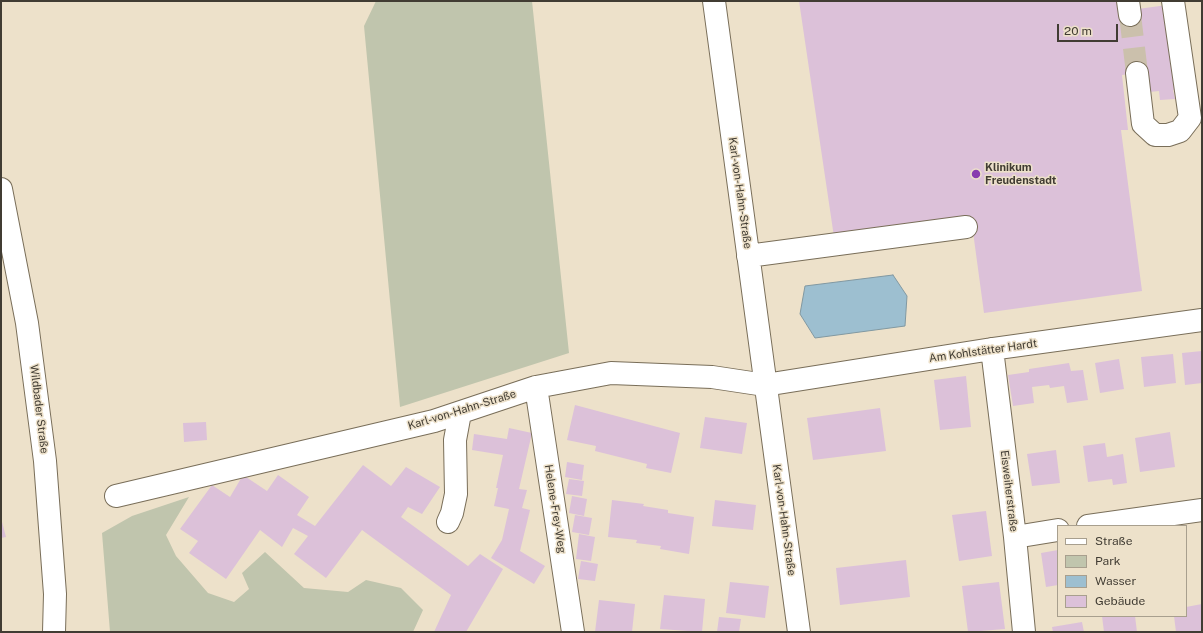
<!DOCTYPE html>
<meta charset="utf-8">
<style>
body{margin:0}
#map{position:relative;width:1203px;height:633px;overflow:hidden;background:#ede1ca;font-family:"Public Sans",sans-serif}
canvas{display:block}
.frame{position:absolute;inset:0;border:2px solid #413c33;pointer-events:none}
.legend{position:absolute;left:1057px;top:525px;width:130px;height:92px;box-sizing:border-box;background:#ede1ca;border:1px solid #a89f8e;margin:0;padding:5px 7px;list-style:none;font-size:12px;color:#413c33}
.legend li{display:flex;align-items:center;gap:8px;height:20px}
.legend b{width:20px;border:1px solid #a89f8e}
.scale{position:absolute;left:1057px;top:24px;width:61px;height:18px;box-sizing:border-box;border:2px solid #413c33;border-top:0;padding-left:5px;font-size:12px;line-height:14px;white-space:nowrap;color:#413c33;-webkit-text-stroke:3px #ede1ca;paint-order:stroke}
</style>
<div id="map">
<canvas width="1203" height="633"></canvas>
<div class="frame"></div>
<ul class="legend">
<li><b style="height:5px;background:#fff"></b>Straße</li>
<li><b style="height:11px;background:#c0c5ad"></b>Park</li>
<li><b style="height:11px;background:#9dbfd0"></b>Wasser</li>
<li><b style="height:11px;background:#dcc1d9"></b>Gebäude</li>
</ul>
<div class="scale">20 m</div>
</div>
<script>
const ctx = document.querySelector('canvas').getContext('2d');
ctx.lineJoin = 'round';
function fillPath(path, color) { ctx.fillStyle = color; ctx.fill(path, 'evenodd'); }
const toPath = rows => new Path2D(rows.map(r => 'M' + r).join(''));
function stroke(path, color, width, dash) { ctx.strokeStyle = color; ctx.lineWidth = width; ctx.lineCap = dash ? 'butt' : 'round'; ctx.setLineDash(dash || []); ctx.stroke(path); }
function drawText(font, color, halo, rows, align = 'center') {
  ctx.font = font + ' "Public Sans",sans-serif'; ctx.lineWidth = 3; ctx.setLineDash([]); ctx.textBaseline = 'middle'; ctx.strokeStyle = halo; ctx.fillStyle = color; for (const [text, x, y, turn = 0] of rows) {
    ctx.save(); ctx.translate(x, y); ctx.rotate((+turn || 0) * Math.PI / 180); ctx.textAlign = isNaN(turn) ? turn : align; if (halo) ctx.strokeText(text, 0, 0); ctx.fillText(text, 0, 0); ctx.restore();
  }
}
const green = toPath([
 [376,1,532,1,569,353,400,407,364,26],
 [189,497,166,535,176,556,208,593,234,602,249,589,242,573,265,552,304,588,348,592,366,580,401,588,423,610,413,632,110,632,102,533,132,516]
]);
const water = toPath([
 [893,275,907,296,905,326,815,338,800,314,805,286,893,275]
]);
const building = toPath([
 [799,1,1118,1,1138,9,1167,5,1178,89,1173,90,1175,99,1160,100,1159,91,1149,92,1146,72,1122,75,1128,130,1121,130,1142,291,984,313,971,217,834,237],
 [1202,351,1202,383,1185,385,1182,353],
 [1173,354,1176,383,1144,387,1141,357],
 [1119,359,1124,389,1100,393,1095,363],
 [1069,363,1071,371,1083,370,1088,400,1067,403,1064,386,1050,388,1049,385,1032,387,1034,403,1013,406,1008,375,1029,372,1029,369],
 [966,376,971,427,940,430,934,380],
 [575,405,680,433,671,473,646,468,647,464,595,451,596,446,567,440],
 [880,408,886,451,813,460,807,418],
 [705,417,747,423,742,454,700,448],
 [206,422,207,440,184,442,183,423],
 [509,428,532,433,519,489,527,490,522,508,530,510,520,551,545,566,534,584,491,558,502,540,509,509,494,506,498,488,496,488,503,455,472,450,474,434,507,439],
 [1170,432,1175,467,1140,472,1135,438],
 [1105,443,1107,457,1123,454,1127,483,1113,485,1112,479,1088,482,1083,446],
 [1056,450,1060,483,1032,486,1027,454],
 [567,462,584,465,582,480,565,477],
 [363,465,391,486,406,467,440,487,422,514,408,507,401,517,468,566,480,554,503,569,466,632,434,632,451,595,362,530,326,578,294,554,308,536,293,528,282,547,260,530,226,579,189,553,198,541,180,529,212,485,230,497,243,475,267,491,278,475,309,497,297,515,315,526],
 [569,479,584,481,582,496,566,494],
 [572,496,587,499,584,516,569,513],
 [612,500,644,504,643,506,668,510,668,513,694,517,689,554,660,549,661,546,636,543,637,540,608,537],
 [715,500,756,505,753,530,712,526],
 [986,511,992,556,959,561,952,515],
 [575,515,592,518,589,535,572,532],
 [1,518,6,537,1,538],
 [579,534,595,537,591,561,576,559],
 [1058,550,1058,585,1046,587,1041,553],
 [906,560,910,597,840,605,836,568],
 [581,561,598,564,595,581,578,579],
 [730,582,769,586,765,618,726,613],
 [999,582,1005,629,968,632,962,586],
 [664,595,705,599,702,632,660,629],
 [599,600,635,604,632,632,595,632],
 [1202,604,1202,632,1176,632,1174,616,1186,616,1186,607],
 [1102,616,1135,616,1137,632,1104,632],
 [719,617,741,619,739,632,717,632],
 [1082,622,1084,632,1053,632,1052,627]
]);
const minorTunnel = toPath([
 [1130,15,1137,73]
]);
const minor = toPath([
 [714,1,799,632],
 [1128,1,1130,15],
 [1137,73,1143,124,1155,135,1168,135,1180,131,1190,118,1173,1],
 [748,256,966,227],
 [992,349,1015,537,1024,632],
 [536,387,573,632],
 [116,496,434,421,536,387,611,373,712,377,765,385,992,349,1202,320],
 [448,522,452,513,456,494,455,440,460,413],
 [1088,526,1202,510],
 [1015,537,1058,530]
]);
const major = toPath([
 [1,189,27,323,45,461,55,594,54,632]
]);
const markers = [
 [976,174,5,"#883daf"]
];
const poiNames = [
 ["Klinikum",985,168],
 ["Freudenstadt",985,181]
];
const streetNames = [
 ["Karl-von-Hahn-Straße",740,193,82],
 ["Am Kohlstätter Hardt",983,351,-8],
 ["Wildbader Straße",39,409,83],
 ["Karl-von-Hahn-Straße",462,410,-17],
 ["Eisweiherstraße",1009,491,83],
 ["Helene-Frey-Weg",555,509,81],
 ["Karl-von-Hahn-Straße",784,520,82]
];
fillPath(green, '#c0c5ad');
fillPath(water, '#9dbfd0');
stroke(water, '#8198a1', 1);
fillPath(building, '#dcc1d9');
stroke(minorTunnel, '#cbc0ac', 22, [22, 11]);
stroke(minor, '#796e59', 24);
stroke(major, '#796e59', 24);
stroke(minor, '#fff', 22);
stroke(major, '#fff', 22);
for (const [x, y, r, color] of markers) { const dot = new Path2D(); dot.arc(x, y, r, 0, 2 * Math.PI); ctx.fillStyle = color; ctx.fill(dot); stroke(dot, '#ede1ca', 1.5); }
drawText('bold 11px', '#413c33', '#ede1ca', poiNames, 'left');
drawText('11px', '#413c33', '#ede1ca', streetNames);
</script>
